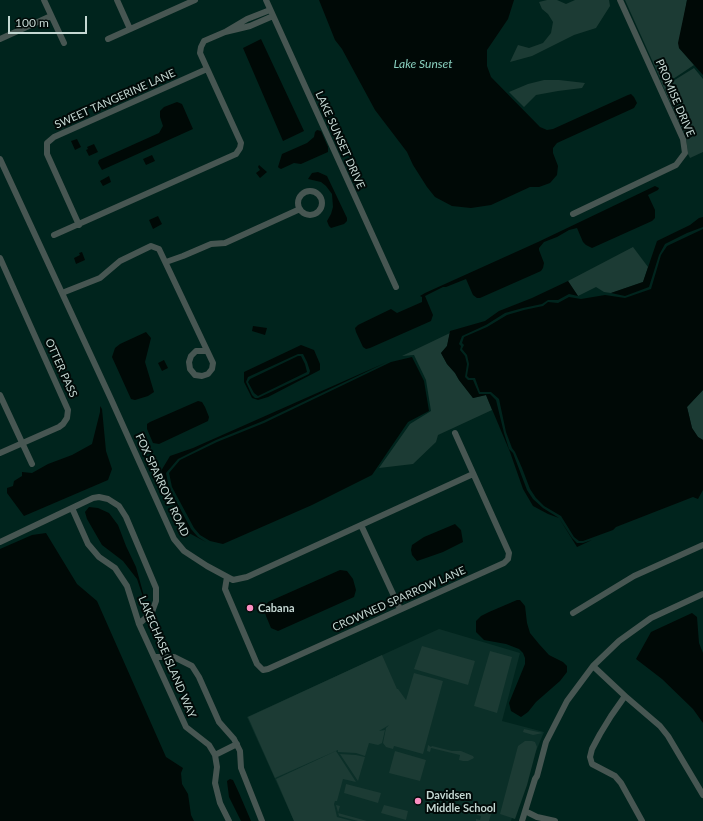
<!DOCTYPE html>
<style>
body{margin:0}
#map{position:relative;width:703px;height:821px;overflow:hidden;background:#00241d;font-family:Lato,sans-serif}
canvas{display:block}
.scale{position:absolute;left:8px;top:16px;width:79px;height:18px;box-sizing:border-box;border:2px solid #c4d7d2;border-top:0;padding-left:5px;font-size:12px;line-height:14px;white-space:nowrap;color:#c4d7d2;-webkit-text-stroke:3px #010a08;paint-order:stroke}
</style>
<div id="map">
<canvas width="703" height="821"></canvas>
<div class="scale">100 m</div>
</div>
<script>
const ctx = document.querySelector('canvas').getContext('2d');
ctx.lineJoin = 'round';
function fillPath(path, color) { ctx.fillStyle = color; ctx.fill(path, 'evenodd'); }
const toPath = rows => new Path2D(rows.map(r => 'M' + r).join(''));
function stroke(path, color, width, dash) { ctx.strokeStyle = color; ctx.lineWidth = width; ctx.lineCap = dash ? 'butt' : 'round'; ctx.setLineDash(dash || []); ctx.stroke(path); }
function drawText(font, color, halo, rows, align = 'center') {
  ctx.font = font + ' Lato,sans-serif'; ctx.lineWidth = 4; ctx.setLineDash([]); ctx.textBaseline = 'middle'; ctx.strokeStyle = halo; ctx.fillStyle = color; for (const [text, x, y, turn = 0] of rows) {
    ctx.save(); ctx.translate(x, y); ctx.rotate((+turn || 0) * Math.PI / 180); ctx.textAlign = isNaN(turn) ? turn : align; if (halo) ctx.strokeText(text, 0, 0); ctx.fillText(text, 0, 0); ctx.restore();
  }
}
const built = toPath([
 [439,629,520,653,502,721,544,732,524,780,511,821,294,821,247,717]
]);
const green = toPath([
 [547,0,557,0,566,4,575,0,609,0,610,6,596,28,574,35,532,56,510,62,518,45,529,48,543,43,551,33,553,22,548,14,542,9,539,2],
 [625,0,687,0,679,48,694,65,673,79,660,78],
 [694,68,703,79,703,152,690,158,688,154,686,137,660,80,673,81],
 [544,80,559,80,585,83,582,88,558,91,536,95,524,107,509,92,528,84],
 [633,247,648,267,643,282,611,293,604,292,596,287,578,296,568,281],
 [450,333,447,346,441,353,447,364,455,373,459,380,473,398,486,395,492,410,438,435,436,442,413,464,379,468,410,424,431,411,426,380,414,355,402,356],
 [703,390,703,440,698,437,692,428,687,407],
 [422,646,475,661,468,685,414,669],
 [490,651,512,657,497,713,474,706],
 [382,655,397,689,398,689,406,700,414,673,443,681,423,754,394,746,393,749,386,747,383,743,386,728,389,725,379,731,385,730,382,743,378,745,369,743,365,756,356,753,338,752,338,750,275,778,248,717],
 [524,729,543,733,533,735,523,732],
 [525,741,532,741,535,742,537,747,527,785,515,819,500,814,518,746],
 [428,745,431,747,432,746,452,751,461,751,473,756,474,758,468,761,463,761,459,760,460,755,431,748,430,752,427,751],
 [336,751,356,782,343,779,337,801,335,801,334,804,337,817,352,821,294,821,276,779],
 [395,751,426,760,420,781,389,773],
 [340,754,356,755,365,757,358,781],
 [346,784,381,793,378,803,344,793],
 [336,805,340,806,338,813,367,821,358,821,339,816],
 [384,805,408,811,406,820,381,813],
 [479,806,490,809,492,811,489,821,476,821,476,819,480,820,481,816,477,815]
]);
const water = toPath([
 [319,0,514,0,508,19,487,50,487,66,491,77,540,127,547,130,553,129,628,95,631,94,634,97,637,103,634,108,557,143,553,148,553,153,558,166,557,175,550,183,539,187,530,187,491,205,471,208,452,206,435,197,427,187,413,165,407,152,375,110,342,49,335,40],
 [687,0,703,0,703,75,679,48,678,43],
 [261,39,304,131,283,141,243,48],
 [177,102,182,104,193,129,102,170,98,163,99,160,159,133,163,126,160,117,160,111,164,107],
 [317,130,321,131,328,147,328,152,301,164,294,163,281,169,279,168,278,167,282,154,307,143,314,137,315,132],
 [77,139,81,147,75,150,71,141],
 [94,144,98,152,89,156,86,150,88,149,87,147],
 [152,155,155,161,146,165,143,159],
 [259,165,267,172,260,178,256,173,260,170,258,167],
 [318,172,327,176,347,218,347,221,344,224,331,228,329,226,327,221,331,214,333,207,332,194,326,186,321,182,308,179,312,173],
 [109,176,111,182,103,186,100,181],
 [655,186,659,188,658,190,648,195,655,210,655,218,652,221,592,248,586,245,583,242,577,228,569,230,557,237,544,242,539,248,539,250,544,263,543,268,541,271,480,298,477,298,473,295,466,279,446,287,443,287,425,296,433,315,431,321,370,348,366,349,363,347,356,332,355,328,358,325,391,309,397,313,422,302,422,297,420,296,425,293,538,242],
 [158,216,162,224,153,229,149,220],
 [703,217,703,227,687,233,665,244,659,255,649,287,625,296,611,293,643,282,657,241,690,225,699,218],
 [703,229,703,390,687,407,692,428,698,437,703,440,703,490,698,499,693,497,616,527,613,530,583,541,579,541,574,537,561,516,544,506,536,498,530,489,522,468,515,452,512,448,506,432,499,399,491,392,480,392,475,378,469,378,467,376,469,364,467,355,462,349,464,345,462,343,464,337,487,327,507,315,524,310,543,306,548,302,558,303,569,297,581,299,605,295,625,298,651,289,661,255,667,246],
 [82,252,85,260,76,264,74,258,80,255,79,253],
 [568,281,578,296,569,294,558,300,548,300,542,304,523,308,505,313,486,325,462,336,459,344,461,346,460,350,465,356,467,364,465,377,468,380,473,380,479,394,490,394,496,400,504,433,509,449,513,453,527,490,533,499,543,508,559,518,572,538,577,543,583,543,592,540,577,547,559,518,548,514,533,506,523,489,510,452,486,395,473,398,459,380,455,373,447,364,441,353,447,346,450,331,485,321,499,311,532,298],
 [253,326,267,328,265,335,252,331],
 [146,332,151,338,145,362,154,392,148,396,135,400,131,399,112,357,115,348,120,344],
 [301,345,314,350,320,364,320,370,268,397,258,400,252,398,244,382,244,372],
 [298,354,303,354,307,362,310,371,309,374,258,398,255,398,252,395,246,382,248,377],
 [298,356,301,356,305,364,307,372,258,396,254,393,248,382,250,379],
 [412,357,424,381,429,411,408,422,372,475,312,505,223,544,210,541,200,535,194,528,172,487,169,473,180,460,217,442,264,423,391,362],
 [164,360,168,368,162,371,158,363],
 [387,362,263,421,216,440,178,459,166,473,169,488,191,529,198,537,206,542,187,532,161,471,170,456,193,448],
 [198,401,202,402,205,407,209,417,208,421,159,444,153,443,147,429,147,424,150,422],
 [100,406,102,409,106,451,112,469,108,480,24,516,7,493,7,488,13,486,14,481,22,476,22,472,32,473,48,464,72,455,92,444,100,412],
 [89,507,98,508,109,513,118,525,126,546,136,567,144,596,143,597,137,579,123,561,102,545,87,519,85,512],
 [455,524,461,530,463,542,443,552,423,559,417,561,412,555,411,550,412,545,424,537],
 [46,533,77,584,97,601,166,757,183,768,181,773,182,784,188,794,191,815,194,821,0,821,0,549,32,535],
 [340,570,347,571,353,579,356,590,354,597,278,631,271,628,266,616,264,608,268,602],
 [517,600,520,600,525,606,527,623,530,633,539,644,549,655,563,662,567,666,567,672,560,681,536,702,528,712,521,717,511,711,509,703,525,664,525,658,523,653,519,649,506,644,484,640,476,632,476,621,481,616,489,612],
 [692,613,697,617,699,643,703,653,703,723,693,709,662,679,636,659,651,632],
 [230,779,233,780,239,793,251,821,241,821,229,797,227,781]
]);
const minor = toPath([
 [44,0,64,43],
 [117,0,130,29],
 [266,0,396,287],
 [270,10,247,19,225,32,250,26,273,16],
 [0,39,51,16],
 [108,39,195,0],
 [0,159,111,399,174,539,184,551,207,566,233,580,247,577,473,474],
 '298 203a12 12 0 1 1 24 0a12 12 0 1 1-24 0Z',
 [573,214,676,165,685,153,683,139,620,0],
 [79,225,47,154,47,143,54,137,207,69],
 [54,235,236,154,240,148,241,143,200,53,201,47,204,41,225,32],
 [0,258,68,410,67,418,63,424,59,427,0,453],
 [166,262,183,256,211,244,225,243,300,209],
 [62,293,100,278,120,261,151,246,159,249,213,363,212,369,208,374,202,376,195,375,190,369,189,362,191,356,196,351,206,351],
 [0,395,32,464],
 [72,508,88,544,99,557,115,568,127,586,139,624,186,727,209,745,215,755,217,767,215,783,220,803,229,821],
 [361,525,400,609],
 [0,542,93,498,99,497,108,499,119,506,126,517,156,588,156,601,152,612,139,624],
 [227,577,225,589,257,664,263,670,268,669,504,563,508,559,509,553,455,433],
 [573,613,634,576,703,545],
 [155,657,174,657,192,666,199,677,219,722,234,739,240,751,241,768,262,821],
 [593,666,625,696],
 [215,755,237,744],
 [529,813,537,817,555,821],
 [522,821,535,779,537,776,546,742,567,701,593,666,619,641,651,618,703,594],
 [642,821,621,783,615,776,592,764,590,757,592,749,600,734,611,716,625,696,660,726,668,736,703,795]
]);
const markers = [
 [250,608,4,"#fc8fc2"],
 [418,801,4,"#fc8fc2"]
];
const streetNames = [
 ["PROMISE DRIVE",675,98,67],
 ["SWEET TANGERINE LANE",115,99,-24],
 ["LAKE SUNSET DRIVE",340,140,66],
 ["OTTER PASS",61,368,66],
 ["FOX SPARROW ROAD",162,485,65],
 ["CROWNED SPARROW LANE",399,599,-24],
 ["LAKECHASE ISLAND WAY",167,657,67]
];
const poiNames = [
 ["Cabana",258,608],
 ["Davidsen",426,795],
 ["Middle School",426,808]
];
const waterNames = [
 ["Lake Sunset",423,64]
];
fillPath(built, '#0b2f28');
fillPath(green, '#1c3b34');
fillPath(water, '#000906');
stroke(minor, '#475652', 6);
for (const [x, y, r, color] of markers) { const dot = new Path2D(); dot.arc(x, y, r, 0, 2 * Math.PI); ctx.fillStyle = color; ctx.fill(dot); stroke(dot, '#010a08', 1.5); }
drawText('11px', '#c4d7d2', '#010a08', streetNames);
drawText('bold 11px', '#c4d7d2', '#010a08', poiNames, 'left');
drawText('italic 12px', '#89d0bf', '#010a08', waterNames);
</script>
